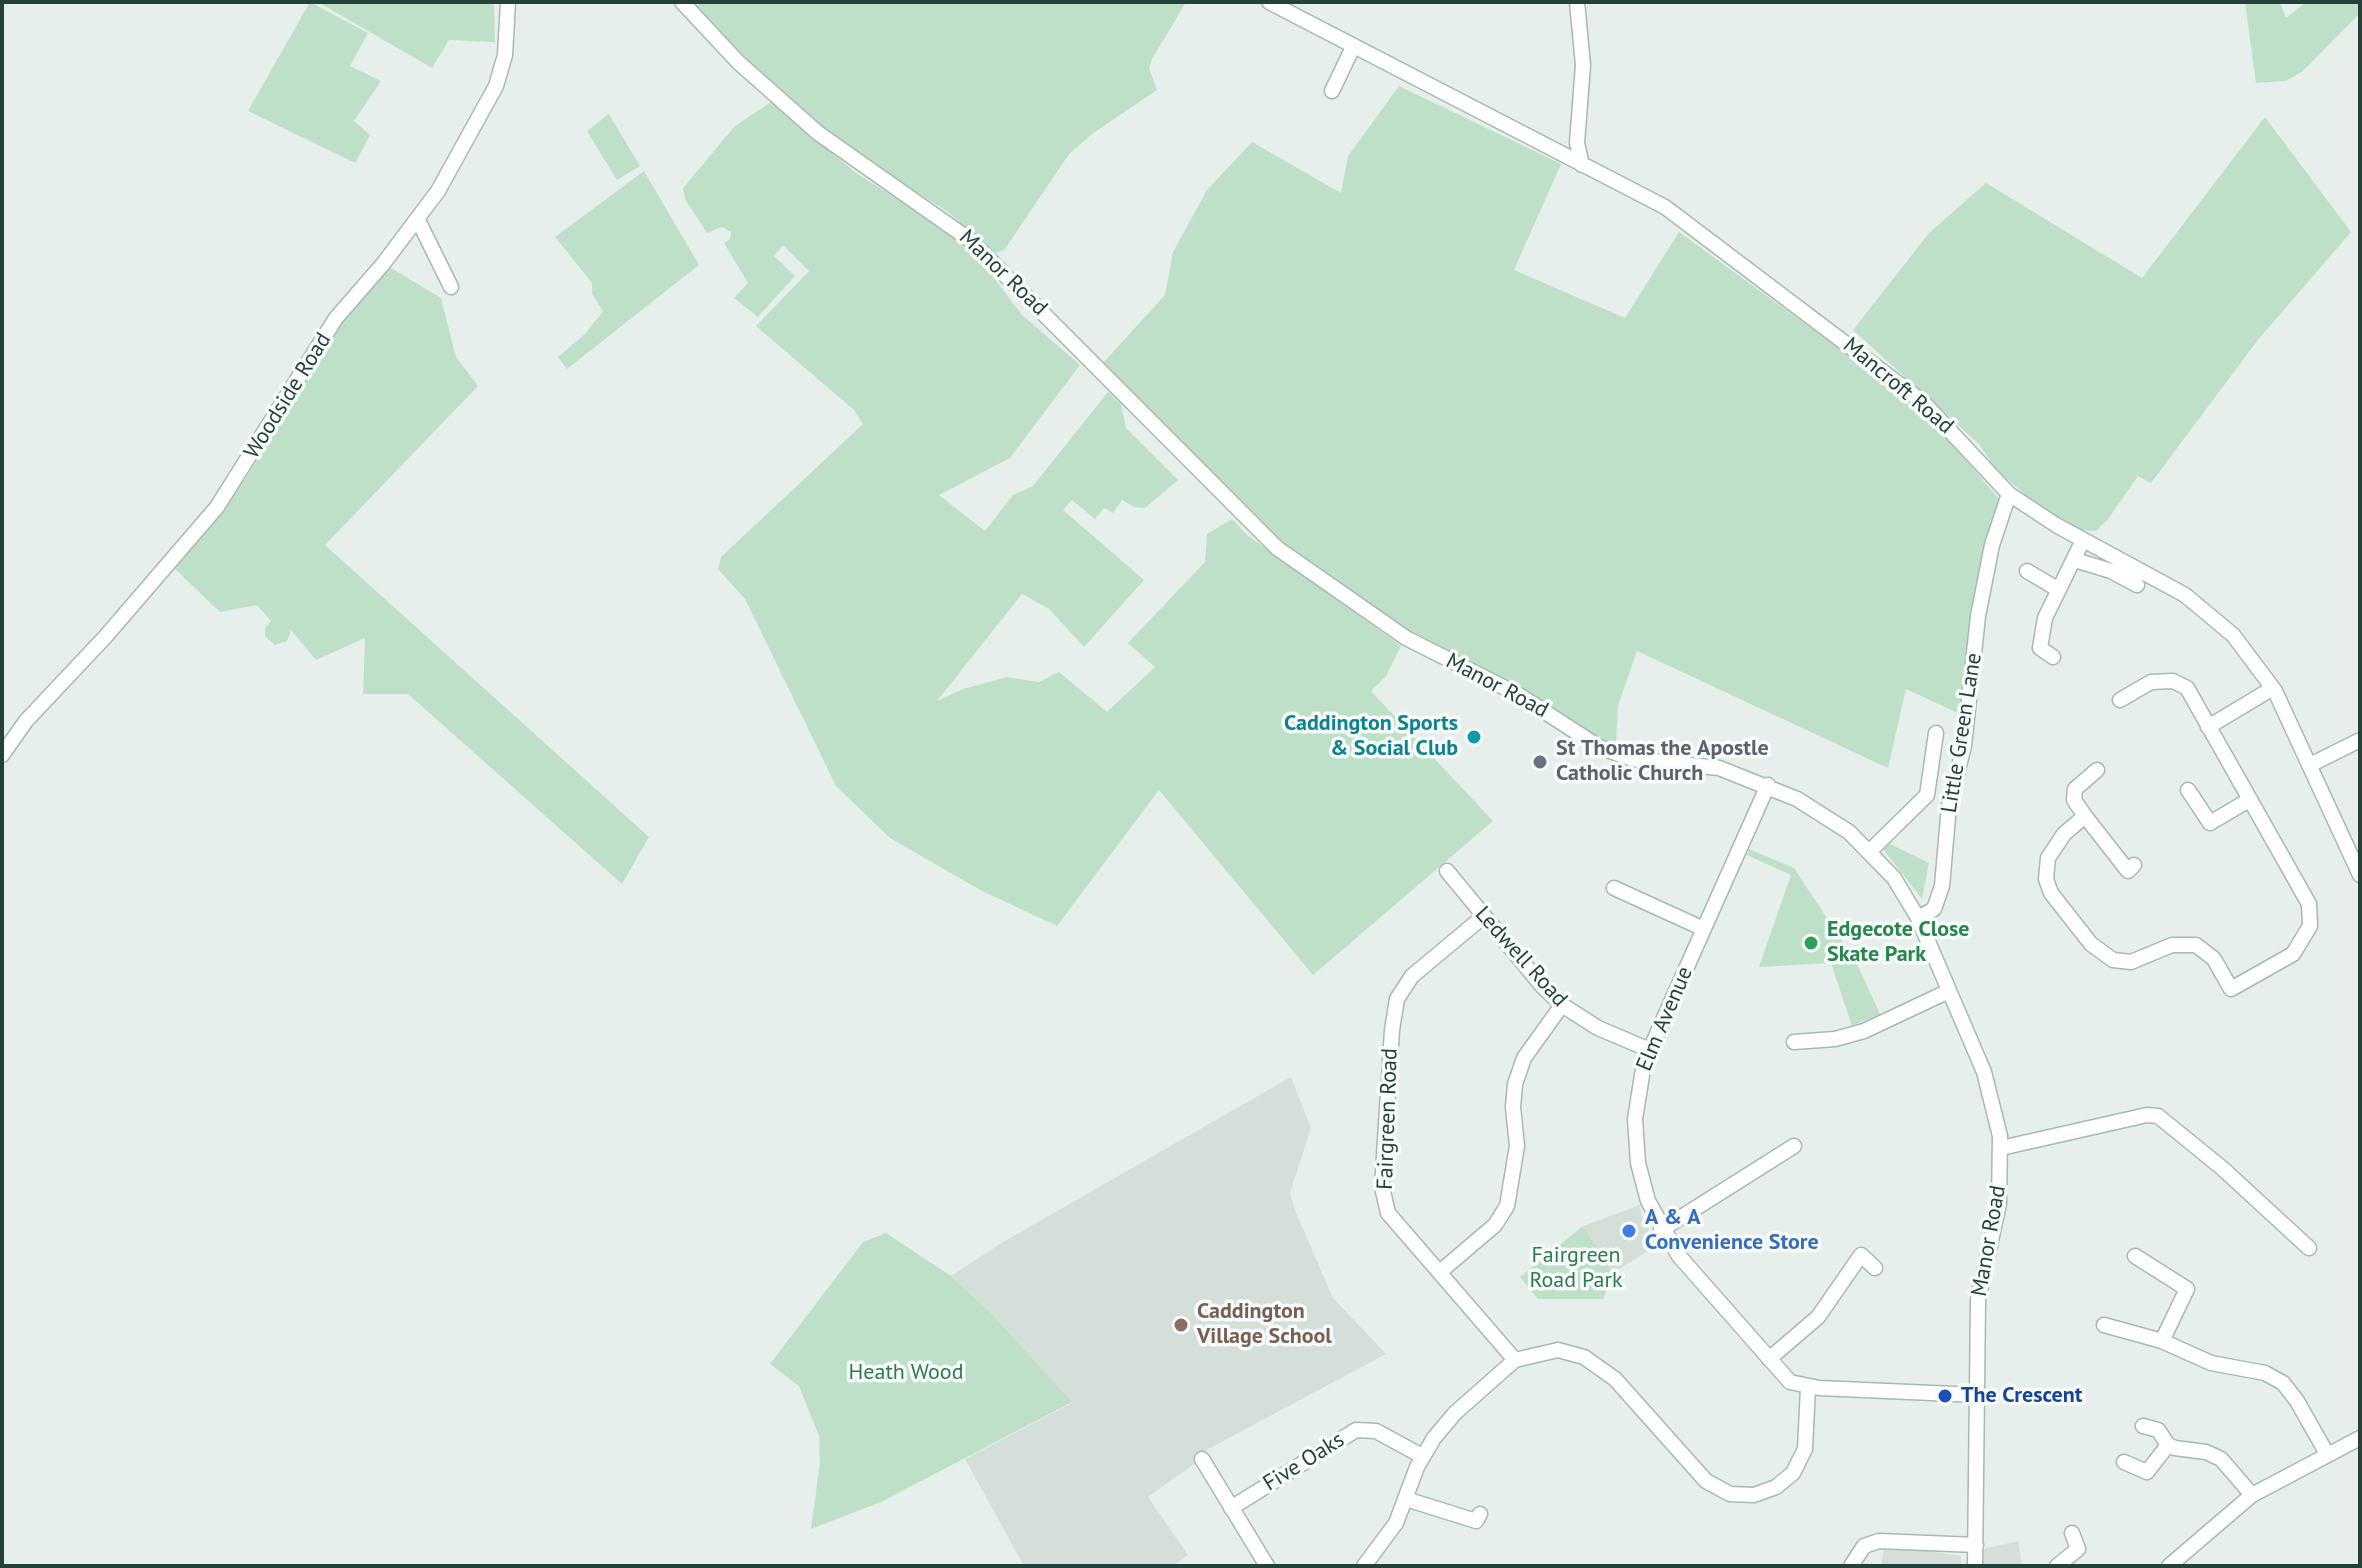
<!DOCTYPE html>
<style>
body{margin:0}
#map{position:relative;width:2362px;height:1568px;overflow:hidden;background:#e6efeb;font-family:"PT Sans",sans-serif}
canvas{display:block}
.frame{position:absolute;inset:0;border:4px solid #24423a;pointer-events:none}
</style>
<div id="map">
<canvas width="2362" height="1568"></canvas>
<div class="frame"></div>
</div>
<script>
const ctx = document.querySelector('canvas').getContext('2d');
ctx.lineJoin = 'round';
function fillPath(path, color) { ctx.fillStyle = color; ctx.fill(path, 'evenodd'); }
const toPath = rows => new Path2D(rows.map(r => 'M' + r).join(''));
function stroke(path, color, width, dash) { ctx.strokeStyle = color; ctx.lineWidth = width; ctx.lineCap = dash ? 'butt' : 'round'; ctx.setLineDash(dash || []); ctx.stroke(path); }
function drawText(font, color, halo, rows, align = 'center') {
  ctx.font = font + ' "PT Sans",sans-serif'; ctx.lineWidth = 7; ctx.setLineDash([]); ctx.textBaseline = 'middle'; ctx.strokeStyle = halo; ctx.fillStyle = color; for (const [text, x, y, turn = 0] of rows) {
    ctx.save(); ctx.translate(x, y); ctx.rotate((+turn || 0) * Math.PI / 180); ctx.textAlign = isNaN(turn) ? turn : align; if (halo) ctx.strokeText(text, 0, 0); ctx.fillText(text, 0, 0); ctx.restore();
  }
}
const built = toPath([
 [1291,1077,1311,1128,1290,1193,1296,1213,1333,1298,1386,1354,1199,1454,1201,1459,1148,1497,1188,1555,1172,1566,1024,1566,965,1459,1072,1403,991,1313,951,1276,1003,1242],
 [1640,1205,1641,1214,1654,1241,1659,1244,1613,1273,1583,1226],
 [2018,1541,2022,1566,1983,1566,1983,1549],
 [1900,1547,1961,1556,1961,1566,1881,1566,1884,1548]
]);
const green = toPath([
 [310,2,368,33,350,66,381,81,354,121,370,135,355,163,248,111],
 [318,2,489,2,494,5,495,42,449,40,432,68],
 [700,2,1186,2,1152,59,1149,68,1157,90,1092,134,1069,154,1005,249,995,254,948,212,840,143,767,80,696,7],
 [2245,2,2280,2,2286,18,2306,2,2360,2,2360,13,2303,71,2286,81,2256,83],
 [1399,86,1561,164,1514,270,1625,318,1679,232,1848,355,1920,411,1948,439,1999,499,1977,605,1964,716,1906,689,1888,768,1637,651,1618,706,1616,744,1604,741,1555,708,1398,624,1286,546,1243,509,1103,363,1165,295,1173,252,1207,190,1252,142,1341,193,1348,156],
 [771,102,856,173,955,235,975,253,1022,315,1080,365,1010,458,939,495,985,531,1013,495,1033,486,1108,392,1121,404,1126,428,1178,480,1145,508,1134,507,1122,500,1113,513,1104,508,1095,519,1072,500,1063,510,1144,580,1084,647,1049,609,1022,594,937,701,963,689,1007,677,1039,682,1059,672,1107,712,1155,667,1128,643,1205,562,1207,534,1232,519,1247,535,1401,646,1386,676,1371,691,1493,821,1313,975,1159,790,1057,926,980,890,890,838,836,786,745,599,718,569,721,557,863,424,854,410,756,326,809,271,783,245,774,256,795,276,758,317,734,298,748,283,724,243,730,239,731,232,722,227,707,233,685,199,683,188,735,126],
 [609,114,640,166,617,180,587,131],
 [2265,117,2351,232,2257,341,2151,483,2138,476,2108,519,2096,531,2076,530,2051,518,1995,468,1979,444,1853,330,1929,233,1986,183,2142,278],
 [644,171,699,265,567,369,558,357,585,334,603,311,592,294,592,283,555,237],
 [391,268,441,298,456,357,478,386,325,545,649,837,622,884,408,694,363,694,365,638,316,660,291,630,287,641,275,645,265,636,265,628,271,621,257,605,220,612,174,568,246,478,350,309],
 [1890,844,1929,863,1922,899,1883,849],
 [1749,849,1794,868,1857,964,1880,1014,1852,1026,1831,963,1759,967,1791,875,1747,855],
 [1583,1226,1613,1273,1603,1299,1538,1299,1520,1277],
 [886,1233,951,1276,991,1313,1072,1402,881,1502,811,1529,820,1462,819,1436,799,1386,770,1364,863,1242]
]);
const minor = toPath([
 [682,2,738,62,818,133,970,240,1277,548,1406,638,1519,695,1599,747,1632,759,1719,768,1797,799,1849,832,1894,878,1918,918,1984,1072,2000,1136,1999,1204,1978,1300,1975,1566],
 [1269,2,1665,207,1923,402,2009,494,2056,525,2185,595,2233,635,2275,691,2360,875],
 [1577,2,1583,65,1577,143,1582,165],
 [1332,91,1353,47],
 [418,220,451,287],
 [2075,560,2111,571,2137,585],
 [2027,571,2059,590],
 [2053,657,2040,648,2045,618,2083,540],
 [2120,700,2151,682,2173,681,2187,688,2309,904,2310,926,2293,954,2231,989,2214,959,2196,945,2172,945,2131,962,2113,960,2091,944,2051,893,2046,879,2048,858,2064,834,2085,816,2128,871,2134,865],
 [2208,727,2273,688],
 [2,755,26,721,106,636,217,507,336,318,383,264,438,191,496,86,505,55,508,2],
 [2310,765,2360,740],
 [1768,785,1644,1063,1635,1119,1638,1163,1648,1201,1679,1256,1790,1382,1819,1388,1977,1395],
 [2188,790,2210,823,2249,800],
 [2085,816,2074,800,2075,789,2097,770],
 [1871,850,1927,795,1936,733],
 [1447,871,1543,987,1562,1005,1598,1028,1650,1050],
 [1614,888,1704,929],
 [1484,916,1412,976,1397,999,1392,1030,1382,1187,1388,1213,1515,1360],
 [1918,918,1934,909,1942,886,1949,806,1964,746,1978,616,1992,545,2009,494],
 [1794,1042,1835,1039,1864,1031,1949,991],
 [2001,1148,2147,1115,2158,1116,2222,1168,2309,1248],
 [1661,1230,1794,1146],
 [2135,1256,2187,1289,2162,1341],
 [1441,1271,1495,1225,1507,1206,1517,1146,1513,1107,1515,1084,1524,1058,1562,1005],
 [2104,1325,2162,1341,2211,1363,2265,1373,2283,1383,2297,1401,2327,1454],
 [1769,1359,1818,1317,1861,1255,1875,1268],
 [2143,1426,2158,1430,2168,1445,2175,1448,2206,1452,2221,1459,2252,1495],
 [1202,1459,1267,1566],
 [2124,1462,2147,1472,2168,1445],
 [1406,1499,1476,1521,1480,1514],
 [1231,1508,1356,1430,1376,1431,1422,1456],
 [1364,1566,1396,1523,1417,1467,1434,1438,1455,1413,1515,1360,1558,1350,1584,1357,1615,1379,1706,1481,1730,1494,1754,1495,1776,1487,1793,1473,1805,1449,1808,1387],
 [1851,1566,1864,1546,1879,1541,1976,1545],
 [2057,1566,2078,1549,2072,1533],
 [2169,1566,2252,1495,2360,1438]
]);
const markers = [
 [1474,737,8,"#0f9aa8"],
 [1540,762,8,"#6b7280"],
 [1811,943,8,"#2e9e5b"],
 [1629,1231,8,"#3f7fe0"],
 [1181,1325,8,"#8d6e63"],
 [1945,1396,8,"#1a4fb4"]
];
const streetNames = [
 ["Manor Road",1003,273,44],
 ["Mancroft Road",1898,386,40],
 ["Woodside Road",288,396,-58],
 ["Manor Road",1497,686,28],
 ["Little Green Lane",1962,733,-81],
 ["Ledwell Road",1521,957,48],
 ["Elm Avenue",1665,1019,-67],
 ["Fairgreen Road",1388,1119,-88],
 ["Manor Road",1989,1241,-80],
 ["Five Oaks",1304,1462,-32]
];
const cultureNames = [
 ["Caddington Sports",1458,724],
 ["& Social Club",1458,749]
];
const worshipNames = [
 ["St Thomas the Apostle",1556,749],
 ["Catholic Church",1556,774]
];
const leisureNames = [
 ["Edgecote Close",1827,930],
 ["Skate Park",1827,955]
];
const shopNames = [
 ["A & A",1645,1218],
 ["Convenience Store",1645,1243]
];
const parkNames = [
 ["Fairgreen",1576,1256],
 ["Road Park",1576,1281],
 ["Heath Wood",906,1373]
];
const educationNames = [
 ["Caddington",1197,1312],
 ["Village School",1197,1337]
];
const transitNames = [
 ["The Crescent",1961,1396]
];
fillPath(built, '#d4dfda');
fillPath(green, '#bfe0c8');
stroke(minor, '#a8b8b2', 17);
stroke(minor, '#fff', 14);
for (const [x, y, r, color] of markers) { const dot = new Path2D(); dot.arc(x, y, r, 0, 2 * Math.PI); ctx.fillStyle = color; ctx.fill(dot); stroke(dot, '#f7fbf9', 3); }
drawText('22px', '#24423a', '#f7fbf9', streetNames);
drawText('bold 22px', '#0d838f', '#f7fbf9', cultureNames, 'right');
drawText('bold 22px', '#5b616d', '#f7fbf9', worshipNames, 'left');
drawText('bold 22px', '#27864d', '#f7fbf9', leisureNames, 'left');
drawText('bold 22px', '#366cbe', '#f7fbf9', shopNames, 'left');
drawText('22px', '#2d7a4b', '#f7fbf9', parkNames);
drawText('bold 22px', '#785e54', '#f7fbf9', educationNames, 'left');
drawText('bold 22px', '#164399', '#f7fbf9', transitNames, 'left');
</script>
